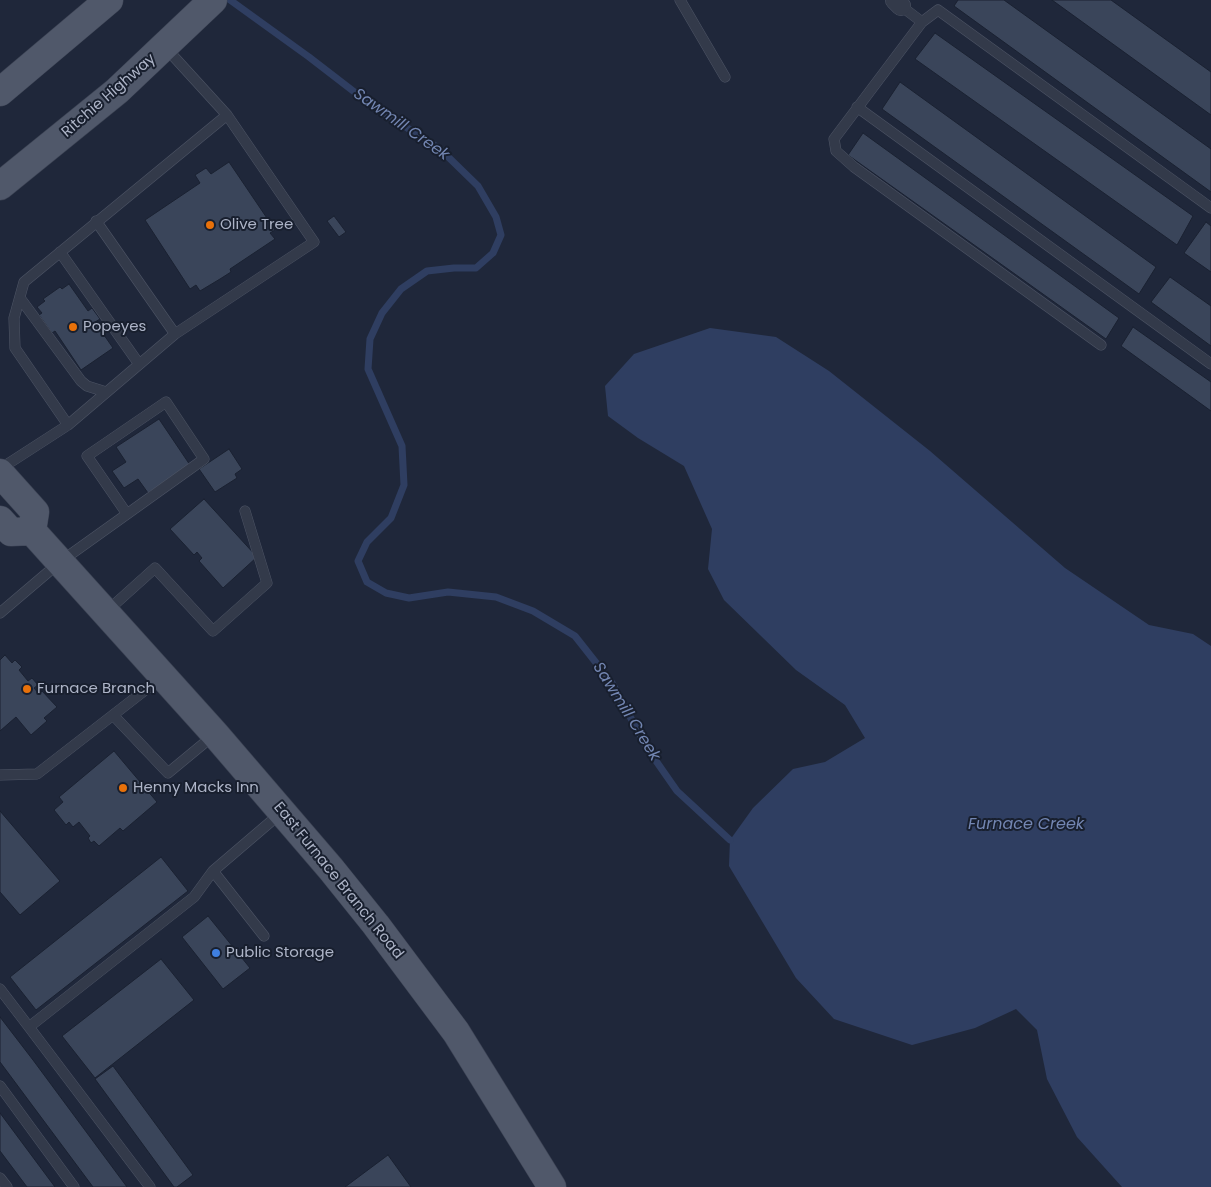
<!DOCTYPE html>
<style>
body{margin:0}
canvas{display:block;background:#1f273a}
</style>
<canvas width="1211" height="1187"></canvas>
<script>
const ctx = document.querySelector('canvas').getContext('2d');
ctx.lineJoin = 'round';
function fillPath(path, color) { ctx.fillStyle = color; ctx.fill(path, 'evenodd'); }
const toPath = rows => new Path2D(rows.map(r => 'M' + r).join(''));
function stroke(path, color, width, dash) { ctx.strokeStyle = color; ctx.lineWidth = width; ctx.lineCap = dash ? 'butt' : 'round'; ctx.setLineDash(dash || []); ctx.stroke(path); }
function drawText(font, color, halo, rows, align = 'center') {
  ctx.font = font + ' Poppins,sans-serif'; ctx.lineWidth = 4; ctx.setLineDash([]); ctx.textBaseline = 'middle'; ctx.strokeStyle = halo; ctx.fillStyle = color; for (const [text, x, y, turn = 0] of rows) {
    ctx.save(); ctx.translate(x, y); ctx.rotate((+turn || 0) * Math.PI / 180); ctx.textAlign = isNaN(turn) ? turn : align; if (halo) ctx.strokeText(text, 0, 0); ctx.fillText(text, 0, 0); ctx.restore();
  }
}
const water = toPath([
 [710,328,776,337,829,371,930,451,1065,568,1149,625,1193,634,1211,646,1211,1187,1122,1187,1077,1137,1047,1079,1037,1030,1016,1009,975,1028,912,1045,834,1019,796,978,729,866,730,840,753,808,793,769,825,762,865,738,845,705,796,670,724,600,708,569,712,529,684,466,638,438,608,416,605,386,634,354]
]);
const stream = toPath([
 [230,0,309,57,370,104,440,149,478,186,496,217,501,235,493,253,476,268,454,268,427,271,401,289,382,313,370,339,368,369,402,446,404,485,391,518,367,542,358,561,367,582,386,593,409,598,448,592,496,597,533,611,575,636,612,683,647,748,677,791,730,840]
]);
const building = toPath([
 [958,0,1004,0,1211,149,1211,192,954,6,958,0],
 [1052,0,1111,0,1211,72,1211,115,1052,0],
 [935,33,1193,216,1177,245,915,59,935,33],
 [900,82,1156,267,1139,294,882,109,900,82],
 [863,133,1119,318,1106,339,848,155,863,133],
 [229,162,275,230,270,233,275,239,230,269,231,272,220,279,200,291,196,285,190,289,145,220,200,183,195,175,206,168,211,174,229,162],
 [334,216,346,232,339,237,327,221,334,216],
 [1206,222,1211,226,1211,272,1184,253,1206,222],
 [1170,277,1211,306,1211,346,1151,302,1170,277],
 [69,284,88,311,92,308,100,319,95,322,113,348,81,370,55,331,52,333,39,315,42,313,37,307,45,301,43,299,60,287,62,289,69,284],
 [1133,327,1211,382,1211,411,1121,346,1133,327],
 [159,419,190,465,148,493,138,479,124,488,112,471,126,462,116,447,159,419],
 [229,449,242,469,235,474,237,478,215,492,199,469,229,449],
 [204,499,257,557,223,588,199,561,202,558,197,552,194,555,170,529,204,499],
 [5,655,12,663,15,660,22,667,19,670,28,681,32,678,38,685,34,688,39,694,42,691,57,707,44,718,47,721,31,735,16,717,0,731,0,660,5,655],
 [114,751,157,802,123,831,120,828,99,846,94,841,91,843,88,838,90,836,79,822,73,827,69,822,66,825,54,810,63,802,59,797,114,751],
 [0,811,60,881,20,915,0,892,0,811],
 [161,857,188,891,36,1010,10,977,161,857],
 [208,916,250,968,223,989,182,937,208,916],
 [161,959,194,1000,95,1078,62,1036,161,959],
 [0,1017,33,1060,127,1187,93,1187,0,1062,0,1017],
 [113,1066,193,1175,177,1187,174,1187,95,1079,113,1066],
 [0,1113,55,1187,27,1187,0,1151,0,1113],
 [388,1155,411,1187,345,1187,388,1155]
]);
const service = toPath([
 [680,0,725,77],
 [901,6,922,22,834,139,836,151,854,167,1101,345],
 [922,22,938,10,1211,208],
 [857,107,1211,364],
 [60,252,139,364],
 [20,298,81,381,87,386,106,392],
 [175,334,314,242,227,115],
 [68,425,175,334,96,221],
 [0,469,68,425,15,348,14,318,24,282,227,115,165,47],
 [106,612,155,568,213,631,267,583,245,511],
 [0,613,60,562,204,459,166,402,87,456,127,514],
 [113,715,168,773,214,735],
 [0,775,37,774,162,677],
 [213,871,264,936],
 [0,989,29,1027],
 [0,1086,74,1187],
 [0,1178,7,1187],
 [150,1187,29,1027,194,897,213,871,282,812]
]);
const minor = toPath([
 [895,0,901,6]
]);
const primary = toPath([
 [0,92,109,0],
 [0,186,117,91,213,0],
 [0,473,35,512,32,531],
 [0,520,11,532,32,531],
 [32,531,215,734,331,869,376,925,456,1032,552,1187]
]);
const markers = [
 [210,225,5,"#e8710a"],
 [73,327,5,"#e8710a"],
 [27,689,5,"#e8710a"],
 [123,788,5,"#e8710a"],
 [216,953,5,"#3f7fe0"]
];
const streetNames = [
 ["Ritchie Highway",109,96,-41],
 ["East Furnace Branch Road",338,881,51]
];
const poiNames = [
 ["Olive Tree",220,225],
 ["Popeyes",83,327],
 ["Furnace Branch",37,689],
 ["Henny Macks Inn",133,788],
 ["Public Storage",226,953]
];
const waterNames = [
 ["Sawmill Creek",401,125,35],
 ["Sawmill Creek",626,712,58],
 ["Furnace Creek",1026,825]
];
fillPath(water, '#2f3e61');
stroke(stream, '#2f3e61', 7);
fillPath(building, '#3a455a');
stroke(building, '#1a2131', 1);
stroke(service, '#4d5465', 11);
stroke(minor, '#4d5465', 20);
stroke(primary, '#3c4354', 29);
stroke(service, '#333a4a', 10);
stroke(minor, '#333a4a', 19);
stroke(primary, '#50586a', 28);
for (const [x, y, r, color] of markers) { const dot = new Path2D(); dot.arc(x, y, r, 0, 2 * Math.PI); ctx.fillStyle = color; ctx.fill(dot); stroke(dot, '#181f2e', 2); }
drawText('15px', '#adb4c7', '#181f2e', streetNames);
drawText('15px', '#adb4c7', '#181f2e', poiNames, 'left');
drawText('italic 16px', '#7386b2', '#181f2e', waterNames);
</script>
